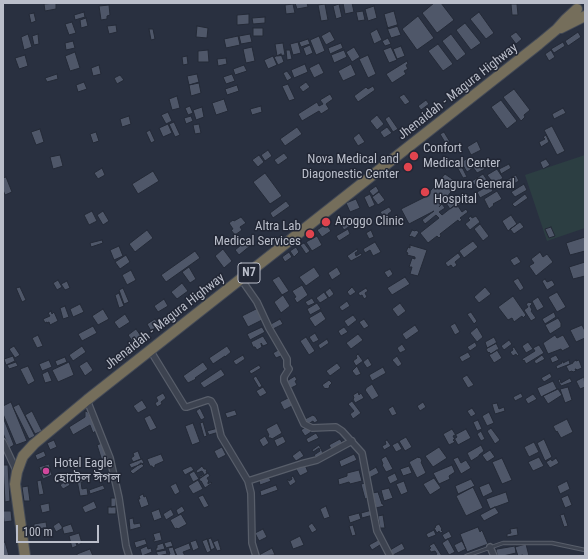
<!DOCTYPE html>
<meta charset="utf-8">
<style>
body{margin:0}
#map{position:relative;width:588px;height:559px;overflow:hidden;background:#293040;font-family:"Roboto Condensed",sans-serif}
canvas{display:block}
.frame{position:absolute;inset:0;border:4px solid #babeca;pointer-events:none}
.scale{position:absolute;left:16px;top:525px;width:83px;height:18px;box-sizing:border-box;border:2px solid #babeca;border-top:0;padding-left:5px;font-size:12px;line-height:14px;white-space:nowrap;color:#babeca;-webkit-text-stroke:3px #222735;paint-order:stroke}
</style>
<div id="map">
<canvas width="588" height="559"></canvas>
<div class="frame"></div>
<div class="scale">100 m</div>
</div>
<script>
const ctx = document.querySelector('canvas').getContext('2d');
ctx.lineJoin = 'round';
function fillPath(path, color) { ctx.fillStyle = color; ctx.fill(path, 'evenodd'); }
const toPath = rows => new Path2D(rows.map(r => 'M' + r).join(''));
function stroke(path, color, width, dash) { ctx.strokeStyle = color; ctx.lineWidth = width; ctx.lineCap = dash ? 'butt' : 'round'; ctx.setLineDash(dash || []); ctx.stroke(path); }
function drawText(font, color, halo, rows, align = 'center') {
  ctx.font = font + ' "Roboto Condensed","Noto Sans Bengali",sans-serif'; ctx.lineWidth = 3; ctx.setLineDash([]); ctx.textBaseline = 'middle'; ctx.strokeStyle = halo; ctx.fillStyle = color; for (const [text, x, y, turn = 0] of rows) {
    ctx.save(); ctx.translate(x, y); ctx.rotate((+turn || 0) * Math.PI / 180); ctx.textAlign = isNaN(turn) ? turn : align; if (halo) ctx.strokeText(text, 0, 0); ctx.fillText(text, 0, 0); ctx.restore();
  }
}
const green = toPath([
 [585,155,585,228,547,241,525,175]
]);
const building = toPath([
 [56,3,56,9,45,11,44,4,56,3],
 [295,3,307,3,308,7,297,9,295,3],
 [343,3,352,3,354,12,345,14,343,3],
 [434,3,441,3,454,20,437,33,422,13,434,3],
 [293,4,295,13,286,14,285,5,293,4],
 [325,4,328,20,321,21,318,5,325,4],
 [339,4,342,17,336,19,333,6,339,4],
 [511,4,517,4,518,15,512,15,511,4],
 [109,5,110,15,107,16,107,19,101,20,99,6,109,5],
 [374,6,377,18,368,21,365,9,374,6],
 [363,11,365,20,358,21,356,12,363,11],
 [394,11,398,26,388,29,384,14,394,11],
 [84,12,85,17,75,20,74,15,84,12],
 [479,12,494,33,486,39,470,19,479,12],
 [34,13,36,21,31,23,29,14,34,13],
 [249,14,249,24,237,25,237,15,249,14],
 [418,16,434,38,417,50,402,29,418,16],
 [265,17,265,23,253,24,252,18,265,17],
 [86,18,88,26,81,28,80,20,86,18],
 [72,22,76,33,69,35,65,24,72,22],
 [465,23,481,43,471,50,456,30,465,23],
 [116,25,117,32,109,34,107,26,116,25],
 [397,25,401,35,391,38,387,28,397,25],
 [197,26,208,28,207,38,196,37,197,26],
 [253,28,263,28,263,36,253,36,253,28],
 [149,29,153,29,155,39,151,40,149,29],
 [377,29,382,40,374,44,370,33,377,29],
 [330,31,335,40,326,45,321,36,330,31],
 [516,32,522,39,516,44,510,36,516,32],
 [578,32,581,37,568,46,565,41,578,32],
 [28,34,32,47,24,50,21,37,28,34],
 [38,34,39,44,34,45,32,36,38,34],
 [250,34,252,42,241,44,239,36,250,34],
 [451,34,466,54,457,61,442,41,451,34],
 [238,36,240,45,226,48,224,39,238,36],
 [319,36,325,51,316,55,310,40,319,36],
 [388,38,391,44,385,46,382,41,388,38],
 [308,39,310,44,301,47,299,42,308,39],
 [73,41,75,48,66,50,65,43,73,41],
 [298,42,301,53,293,55,290,44,298,42],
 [563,42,565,46,554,53,551,49,563,42],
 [283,43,285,55,277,56,275,44,283,43],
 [341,43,343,48,330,54,328,48,341,43],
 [438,44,453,64,443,71,428,51,438,44],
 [310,45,313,53,306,56,303,48,310,45],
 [401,46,405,56,397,59,393,49,401,46],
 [252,47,255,61,246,63,243,49,252,47],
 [354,47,360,57,352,62,346,52,354,47],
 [391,47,397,60,389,63,383,50,391,47],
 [208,50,209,62,198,62,198,51,208,50],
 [286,50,290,50,292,59,287,60,286,50],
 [344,50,347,57,334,63,331,55,344,50],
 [551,50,555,57,549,61,545,54,551,50],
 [75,52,80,68,70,71,65,56,75,52],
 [281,54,284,62,278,65,274,57,281,54],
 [25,55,28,66,19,69,15,58,25,55],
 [368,55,376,74,368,78,359,59,368,55],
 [187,56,188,64,183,65,182,57,187,56],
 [273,56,277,65,268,69,264,60,273,56],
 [226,58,227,64,218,66,217,59,226,58],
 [407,61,408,64,406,65,408,69,404,71,406,74,392,83,386,74,407,61],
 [319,63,324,73,314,78,309,68,319,63],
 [305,64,308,72,294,78,291,70,305,64],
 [351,64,356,75,343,81,338,71,351,64],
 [99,65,101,74,93,76,91,68,99,65],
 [244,65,247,71,235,75,233,69,244,65],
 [287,71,292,78,287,81,283,73,287,71],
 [57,74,58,79,47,82,45,78,57,74],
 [197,74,199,82,189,85,187,76,197,74],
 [232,74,235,81,226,84,223,77,232,74],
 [120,75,124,80,117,84,114,78,120,75],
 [84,82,87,89,78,92,76,85,84,82],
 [306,82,310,87,303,92,299,87,306,82],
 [199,83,201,93,191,96,189,85,199,83],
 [288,84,295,99,289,101,282,86,288,84],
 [237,85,239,91,227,95,225,89,237,85],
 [373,86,375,90,358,102,354,96,366,87,368,89,373,86],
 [514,89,530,110,524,115,525,117,521,121,503,97,514,89],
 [330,94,333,99,326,104,329,109,321,114,319,111,302,121,298,114,317,102,319,106,323,104,320,100,330,94],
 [404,94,410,102,405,105,399,97,404,94],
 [177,96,180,108,172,110,169,99,177,96],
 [224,99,228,111,216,115,212,103,224,99],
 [426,100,429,104,421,110,418,106,426,100],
 [501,100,517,121,507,129,491,107,501,100],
 [190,106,193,113,188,115,185,108,190,106],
 [261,106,262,112,252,115,250,109,261,106],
 [202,107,204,117,196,120,193,110,202,107],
 [563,108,566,113,554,119,552,114,563,108],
 [168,112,172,121,166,124,161,115,168,112],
 [377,115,384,124,377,130,370,121,377,115],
 [129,116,131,124,122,127,120,119,129,116],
 [191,116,193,121,186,124,184,118,191,116],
 [389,116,398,129,393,132,385,119,389,116],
 [174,122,180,135,175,137,169,124,174,122],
 [168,124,172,133,163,137,159,128,168,124],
 [199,124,201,133,195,134,193,125,199,124],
 [552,126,565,151,557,155,544,130,552,126],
 [297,127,302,134,285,146,280,139,297,127],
 [387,127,392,133,384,138,380,132,387,127],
 [40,129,44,142,36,145,31,132,40,129],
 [150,130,155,141,151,143,146,132,150,130],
 [96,132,99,141,93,143,90,134,96,132],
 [444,132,450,142,446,144,440,134,444,132],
 [359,133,365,142,358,146,353,138,359,133],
 [546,135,549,142,541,147,539,142,545,139,543,137,546,135],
 [477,141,481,150,471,155,467,147,477,141],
 [268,150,272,156,265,161,261,155,268,150],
 [284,153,288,158,278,165,274,160,284,153],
 [60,155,63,166,53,169,50,157,60,155],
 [259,155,264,162,258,167,252,160,259,155],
 [468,158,473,168,467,172,461,162,468,158],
 [546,159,550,165,543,169,540,162,546,159],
 [482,162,485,169,477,173,473,167,482,162],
 [509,164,511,168,501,174,499,169,509,164],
 [461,165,467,177,463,178,457,167,461,165],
 [102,168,105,175,98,179,94,173,102,168],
 [497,169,503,178,494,184,487,175,497,169],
 [153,171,159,181,138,194,132,184,153,171],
 [265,173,282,196,270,204,253,182,265,173],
 [445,174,458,183,439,207,442,204,445,208,439,212,442,215,461,200,463,202,458,206,462,212,466,209,468,212,460,218,462,220,459,222,458,220,440,234,441,236,439,238,437,236,428,243,420,233,439,218,436,215,425,224,422,220,434,211,409,224,401,209,425,197,445,174],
 [483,174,487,180,476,187,472,181,483,174],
 [516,175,519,181,508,187,505,181,516,175],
 [6,177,12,192,5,195,3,190,3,178,6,177],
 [524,184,527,190,515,197,511,192,524,184],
 [490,185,493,191,480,198,477,192,490,185],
 [376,186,379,191,373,196,369,191,376,186],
 [497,191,502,199,493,204,494,205,489,209,484,199,497,191],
 [379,192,385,200,378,205,372,197,379,192],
 [370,194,375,205,369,208,364,197,370,194],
 [525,194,528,198,515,207,512,204,525,194],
 [455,197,459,203,450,209,446,203,455,197],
 [356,199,360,208,350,212,346,203,356,199],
 [286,201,290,206,273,218,270,213,286,201],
 [389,207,392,211,388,214,390,217,386,220,380,212,389,207],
 [92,211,97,221,89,225,84,215,92,211],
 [103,211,109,221,103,225,97,215,103,211],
 [511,215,517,224,508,231,502,221,511,215],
 [471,216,472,218,476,216,480,222,470,230,465,224,470,220,468,218,471,216],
 [241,217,246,223,240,227,242,230,235,235,231,230,233,229,229,223,233,220,234,221,241,217],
 [343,217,350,226,344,230,338,221,343,217],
 [520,222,524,227,514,234,510,229,520,222],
 [326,224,331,231,322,237,317,230,326,224],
 [480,224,489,236,483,241,474,229,480,224],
 [551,227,555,236,549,238,545,229,551,227],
 [348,229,350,234,339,241,336,236,348,229],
 [147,230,153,238,135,252,129,244,147,230],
 [371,230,374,237,369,239,366,233,371,230],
 [412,230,415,231,416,230,419,232,415,238,411,236,410,237,409,236,412,230],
 [317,236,322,245,312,251,306,242,317,236],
 [585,237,585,251,570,255,566,243,585,237],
 [102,240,103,243,91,247,90,243,102,240],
 [246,241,250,246,239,255,235,250,246,241],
 [473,241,478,247,464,258,459,251,473,241],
 [375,242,381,252,373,256,370,250,365,253,363,249,375,242],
 [304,243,310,251,306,254,300,245,304,243],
 [410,245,427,250,418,276,410,274,412,267,409,267,412,258,415,259,415,257,407,255,408,253,406,252,408,247,410,248,410,245],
 [119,246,123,256,114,260,110,250,119,246],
 [296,247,299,252,294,257,290,251,296,247],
 [223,249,232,261,224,268,215,256,223,249],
 [357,249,358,251,355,253,356,256,361,253,362,255,351,261,347,256,357,249],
 [195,251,200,258,166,282,161,275,195,251],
 [289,252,292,257,285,262,282,257,289,252],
 [540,252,543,257,547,254,553,262,536,276,529,266,534,263,531,259,540,252],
 [458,253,461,257,455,262,457,265,453,268,451,265,448,267,445,263,458,253],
 [126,255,130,262,120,269,115,262,126,255],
 [517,256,521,262,514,266,510,260,517,256],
 [585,262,585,276,573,279,569,267,585,262],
 [189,267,196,279,190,283,182,272,189,267],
 [314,267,320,276,306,286,299,277,314,267],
 [337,267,341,274,332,280,328,273,337,267],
 [390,269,393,274,388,278,384,272,390,269],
 [131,270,136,280,127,285,122,275,131,270],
 [279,276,289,291,282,295,272,280,279,276],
 [405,277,410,284,392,295,387,288,405,277],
 [518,278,524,288,520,291,513,281,518,278],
 [545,279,547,282,552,280,555,285,547,290,542,281,545,279],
 [58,280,62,287,57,290,53,283,58,280],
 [67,281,70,288,65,290,61,284,67,281],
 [182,283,188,291,177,299,171,292,182,283],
 [302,285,308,295,297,303,294,298,296,297,292,291,302,285],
 [20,287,26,300,22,302,16,288,20,287],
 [352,287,356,292,350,296,347,292,352,287],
 [485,287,491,294,479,303,474,297,485,287],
 [123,288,129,302,124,304,119,290,123,288],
 [330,288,334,294,329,298,325,292,330,288],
 [366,288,368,291,365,293,367,297,364,299,362,295,360,296,358,293,366,288],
 [324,292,328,298,320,303,316,298,324,292],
 [557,292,566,307,557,312,548,297,557,292],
 [119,293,124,306,119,308,115,295,119,293],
 [283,295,290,306,281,313,274,302,283,295],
 [513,296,526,315,523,318,522,316,514,322,512,318,508,320,498,307,513,296],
 [538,297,544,307,537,311,532,301,538,297],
 [312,298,315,303,308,306,305,302,312,298],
 [164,299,168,306,158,312,154,306,164,299],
 [347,301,350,306,342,311,339,307,347,301],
 [529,302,530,303,531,302,532,304,530,306,532,310,531,311,536,318,531,321,524,310,528,307,526,304,529,302],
 [317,303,321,309,310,315,307,309,317,303],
 [400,303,406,311,398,317,392,309,400,303],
 [80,304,84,312,73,317,70,309,80,304],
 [65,306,69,317,63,319,60,308,65,306],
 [258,308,264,319,248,327,242,316,258,308],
 [103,309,109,319,98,325,92,316,103,309],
 [51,311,52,314,54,312,58,321,50,325,49,322,47,323,47,322,45,323,43,319,50,316,48,313,51,311],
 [321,311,326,319,315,327,309,318,321,311],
 [471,312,477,321,474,324,467,314,471,312],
 [554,312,556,317,545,324,542,319,554,312],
 [125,314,130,322,119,329,114,322,125,314],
 [353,315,357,320,348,327,344,321,353,315],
 [558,318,561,323,561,327,550,334,545,325,558,318],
 [155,319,159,325,151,331,147,324,155,319],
 [280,319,283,324,273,329,271,324,280,319],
 [364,319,369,326,364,329,359,322,364,319],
 [455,323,460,332,455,335,450,326,455,323],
 [415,325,419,331,406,340,402,334,415,325],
 [582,325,585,331,585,338,576,342,570,330,582,325],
 [93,326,97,333,82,341,78,334,93,326],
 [262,327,265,332,250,340,247,334,262,327],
 [344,327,348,332,341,336,338,331,344,327],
 [477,327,483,337,477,342,470,333,477,327],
 [136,329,141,336,133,342,128,335,136,329],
 [315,333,319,340,313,343,309,337,315,333],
 [358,334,363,340,351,349,346,343,358,334],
 [38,335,43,346,37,348,32,338,38,335],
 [555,335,557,338,563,335,570,347,562,351,561,349,548,354,543,343,555,335],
 [263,336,268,344,263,346,261,343,261,344,262,347,257,350,255,347,253,347,251,342,263,336],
 [306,337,315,351,309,355,300,341,306,337],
 [494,337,497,343,487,348,485,342,494,337],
 [327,339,329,343,320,349,318,345,327,339],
 [509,340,512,344,504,350,501,346,509,340],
 [475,342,477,346,470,351,467,347,475,342],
 [528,342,533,349,526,353,522,346,528,342],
 [496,343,499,349,491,354,489,352,488,353,486,349,496,343],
 [402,344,406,350,400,353,397,348,402,344],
 [539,345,544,353,526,364,524,360,523,361,522,359,535,351,533,348,539,345],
 [14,346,20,355,15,358,9,349,14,346],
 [82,346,86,352,73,361,69,355,82,346],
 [227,346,231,352,225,357,225,356,213,364,209,358,227,346],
 [514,347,519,355,517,356,516,354,513,356,510,352,513,350,512,348,514,347],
 [280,349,283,355,276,358,273,353,280,349],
 [497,350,502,358,494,363,489,355,497,350],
 [468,352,471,357,462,362,459,357,468,352],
 [358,354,363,361,356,366,353,361,357,358,356,356,358,354],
 [243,355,245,359,236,365,233,361,243,355],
 [542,355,545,359,536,364,534,361,542,355],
 [556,355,559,360,552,363,550,358,556,355],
 [13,356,15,361,6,365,4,359,13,356],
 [397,356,402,364,398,367,392,360,397,356],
 [65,357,67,362,57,366,55,361,65,357],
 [368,358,372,365,367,368,363,362,368,358],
 [49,360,52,367,42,371,39,364,49,360],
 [569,360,570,364,557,369,556,366,562,363,561,362,563,361,563,363,569,360],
 [576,360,576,361,579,360,582,368,577,370,576,369,575,369,576,371,573,372,572,371,569,372,566,366,573,363,573,362,576,360],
 [87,361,93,370,85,376,79,366,87,361],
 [16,362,18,366,9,369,7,365,16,362],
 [69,362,74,375,58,382,52,370,69,362],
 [203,362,208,369,195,378,196,379,188,383,183,376,203,362],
 [337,363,341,368,330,376,326,371,337,363],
 [259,365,261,368,251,374,249,371,259,365],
 [28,366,35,381,28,385,20,369,28,366],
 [357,366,361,374,356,376,352,371,357,366],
 [383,367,386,373,372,381,369,375,383,367],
 [221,369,225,375,204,388,200,383,221,369],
 [48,371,52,381,45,383,42,374,48,371],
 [550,373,552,377,544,382,541,378,550,373],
 [467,375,474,385,468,388,462,378,467,375],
 [256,376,262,386,259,388,253,378,256,376],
 [295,376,297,380,295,381,297,385,289,389,285,382,295,376],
 [584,377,585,387,580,389,576,381,584,377],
 [570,378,572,382,561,386,558,380,560,379,561,383,570,378],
 [329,380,332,383,329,386,330,387,327,389,326,388,325,389,322,385,329,380],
 [553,381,557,389,541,397,537,388,553,381],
 [372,384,379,396,372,400,365,390,366,389,366,388,372,384],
 [263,387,267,393,260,397,256,391,263,387],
 [568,387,572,400,565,403,560,389,568,387],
 [558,389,562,395,548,404,543,396,558,389],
 [358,392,359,395,361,393,364,398,355,403,353,399,354,398,353,395,358,392],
 [163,393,166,398,161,402,162,404,157,407,155,403,158,401,156,397,163,393],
 [521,393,523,397,515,401,513,397,521,393],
 [533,394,537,399,528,404,525,399,533,394],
 [290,397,294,405,284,410,280,402,290,397],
 [142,400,147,408,138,413,133,406,142,400],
 [352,401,361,413,353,419,350,414,354,411,348,404,352,401],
 [11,402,27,441,16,445,3,414,3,406,11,402],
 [423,402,426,407,420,411,417,406,423,402],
 [497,403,499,409,504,407,505,411,495,414,492,404,497,403],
 [19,404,35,436,29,439,13,407,19,404],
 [393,406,397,414,392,416,388,409,393,406],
 [200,408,205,418,201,420,196,411,200,408],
 [472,408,476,414,471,417,467,411,472,408],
 [235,410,237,415,227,418,225,413,235,410],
 [32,411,42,431,35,434,25,415,32,411],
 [85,411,88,412,97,430,93,433,90,425,73,435,69,427,85,417,85,411],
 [489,412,494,423,487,426,482,416,489,412],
 [150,415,157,428,150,431,144,418,150,415],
 [313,415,314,416,315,416,318,421,314,423,313,421,308,424,305,419,313,415],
 [3,417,14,445,9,448,3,433,3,417],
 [567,419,573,432,561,438,557,431,556,432,553,426,567,419],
 [478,420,482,429,477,431,473,422,478,420],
 [203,422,207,436,204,437,200,423,203,422],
 [193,423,200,442,192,445,185,426,193,423],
 [277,423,282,433,272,439,271,438,269,438,268,436,269,435,266,429,277,423],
 [307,426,311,432,305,436,301,430,307,426],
 [218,428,219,432,209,435,207,431,218,428],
 [491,428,500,440,495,444,487,431,491,428],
 [452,429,457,437,453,440,455,442,449,445,443,434,452,429],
 [466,429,471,438,458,445,453,436,466,429],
 [481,431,485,439,481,441,477,434,481,431],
 [316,433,319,438,308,443,306,439,316,433],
 [265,436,269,443,263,447,259,440,265,436],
 [283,436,286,442,277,447,274,440,283,436],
 [406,437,412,447,405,451,399,441,406,437],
 [340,439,343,444,332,451,329,445,340,439],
 [544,439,552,457,545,461,537,443,544,439],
 [54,440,57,447,50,450,47,443,54,440],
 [387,440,391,446,384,450,382,446,386,444,385,441,387,440],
 [398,442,402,449,396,452,392,445,398,442],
 [534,442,539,452,529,457,524,447,534,442],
 [102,443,108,463,103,464,97,445,102,443],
 [319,445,323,453,316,458,314,455,320,451,319,448,313,452,312,450,319,445],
 [481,445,484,451,479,455,479,456,471,461,467,453,481,445],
 [222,447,226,455,218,459,214,451,222,447],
 [439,447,447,458,433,467,425,456,439,447],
 [300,450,304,456,296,461,292,456,300,450],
 [490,450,495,457,487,462,482,455,490,450],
 [44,451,46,456,37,460,35,455,44,451],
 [138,451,141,459,133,462,131,458,134,456,133,453,138,451],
 [161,454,164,461,155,465,155,467,153,468,152,466,150,466,147,459,161,454],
 [354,454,357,460,341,467,339,461,354,454],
 [386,456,393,469,386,472,382,465,383,464,381,459,386,456],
 [418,457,419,458,420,457,422,461,421,462,426,473,417,478,409,462,418,457],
 [458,457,461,463,466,460,471,468,461,474,453,459,458,457],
 [539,457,544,466,533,471,528,462,539,457],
 [502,458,512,480,502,484,492,462,502,458],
 [556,458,559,463,550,468,546,462,551,459,552,461,556,458],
 [142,459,144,463,131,468,129,464,142,459],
 [141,463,144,466,133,474,130,471,141,463],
 [49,464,52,475,43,479,39,467,49,464],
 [3,465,8,465,10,501,5,502,3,465],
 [305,465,308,472,300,476,296,469,305,465],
 [452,465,455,472,449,476,450,479,439,484,433,473,452,465],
 [191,466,194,470,185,475,182,470,191,466],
 [202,466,204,469,206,469,207,471,206,471,207,473,200,478,199,477,204,474,202,471,197,473,196,471,202,466],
 [409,466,412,473,403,476,400,469,409,466],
 [376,467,379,473,369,478,366,473,376,467],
 [359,470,362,481,350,484,349,482,339,485,338,479,347,476,347,473,359,470],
 [194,471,199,479,193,482,189,474,194,471],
 [208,473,210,476,207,478,209,481,208,482,208,484,211,482,212,483,205,488,201,481,201,482,199,479,208,473],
 [395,473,398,480,390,484,387,477,395,473],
 [65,476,70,485,63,489,60,485,64,482,62,477,65,476],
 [293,476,296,482,290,486,287,480,288,479,289,481,292,479,291,477,293,476],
 [269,477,271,481,260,485,259,481,269,477],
 [434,478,441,488,430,495,423,484,434,478],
 [83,479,83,482,81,482,82,489,87,488,88,495,80,496,77,480,83,479],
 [471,479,475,486,458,494,455,486,471,479],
 [41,480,44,494,39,495,37,481,41,480],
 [198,480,203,489,193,494,188,486,198,480],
 [404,481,408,492,401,495,396,484,404,481],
 [567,481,570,489,560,494,557,486,567,481],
 [176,483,180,492,175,495,170,486,176,483],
 [366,483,370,497,365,499,361,484,366,483],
 [489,483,493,492,483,497,479,487,489,483],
 [103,485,105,489,90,494,89,490,103,485],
 [276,485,278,490,261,496,260,491,276,485],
 [28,486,30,501,24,501,22,487,28,486],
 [473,487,483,508,466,516,456,496,473,487],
 [389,488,393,498,384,501,381,490,389,488],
 [378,492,382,504,383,504,384,506,376,508,372,493,378,492],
 [506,492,509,502,490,509,486,499,506,492],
 [143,494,144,497,146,496,149,505,141,508,138,499,140,499,139,496,143,494],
 [203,495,209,506,204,508,198,497,203,495],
 [568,495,572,505,565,508,561,498,568,495],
 [111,498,116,498,116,506,111,507,111,498],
 [94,501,97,508,85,513,82,507,94,501],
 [49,503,50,511,42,513,40,505,49,503],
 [182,506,185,511,178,515,176,510,182,506],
 [326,506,330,517,324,519,320,509,326,506],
 [108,507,116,507,116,514,108,514,108,507],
 [495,507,499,513,484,521,480,515,495,507],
 [159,509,162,518,154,521,151,512,159,509],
 [171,509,174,515,166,520,163,514,171,509],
 [372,510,373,515,362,518,361,513,372,510],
 [3,511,11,511,12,521,4,522,3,511],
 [359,513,361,519,350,523,348,516,359,513],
 [181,514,187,524,178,529,177,528,175,529,170,520,181,514],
 [564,514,568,526,564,527,560,515,564,514],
 [383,515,385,528,380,528,378,516,383,515],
 [133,518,134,524,140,523,141,527,130,530,129,519,133,518],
 [46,522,47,528,34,529,34,524,46,522],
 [59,522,63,528,56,532,53,526,59,522],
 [312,523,317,530,312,533,308,526,312,523],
 [71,524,74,532,64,534,62,527,71,524],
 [439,524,442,529,441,530,443,532,440,533,439,531,437,533,434,528,436,527,435,526,439,524],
 [353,525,356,535,352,536,349,526,353,525],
 [478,527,480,532,482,530,488,544,467,552,460,534,478,527],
 [517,528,518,535,507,537,507,534,511,533,510,529,517,528],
 [263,529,267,537,259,541,255,533,263,529],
 [434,530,436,535,428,538,426,534,434,530],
 [449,531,452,537,445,540,442,535,449,531],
 [160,532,162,540,154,542,153,540,155,540,153,534,160,532],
 [79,533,82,543,78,545,77,542,76,543,77,546,72,548,69,536,79,533],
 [300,536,304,545,293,549,290,541,300,536],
 [211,538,215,548,211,550,208,539,211,538],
 [145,539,147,544,136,548,134,542,145,539],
 [207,539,211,551,207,553,202,541,207,539],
 [380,539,383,543,372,550,369,545,380,539],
 [448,539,455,552,449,555,442,543,448,539],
 [196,540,199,548,193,551,190,542,196,540],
 [218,540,221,550,217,551,213,542,218,540],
 [171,541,173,546,166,548,164,543,171,541],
 [462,541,466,549,458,553,454,545,462,541],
 [5,542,9,556,3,556,3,543,5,542],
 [163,543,165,549,156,551,156,548,157,548,157,545,163,543],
 [189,543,191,549,183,552,185,556,177,556,174,549,189,543],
 [402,543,405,549,393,555,390,550,402,543],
 [434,543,442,556,434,556,437,554,435,551,431,552,429,549,431,548,429,546,434,543],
 [526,544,529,556,523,556,523,555,518,556,515,547,526,544],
 [147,546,148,549,151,548,152,552,142,556,140,549,147,546],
 [515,546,516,553,503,556,498,556,497,554,496,550,497,549,515,546],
 [173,547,176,556,168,556,168,555,170,554,168,548,173,547],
 [272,548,275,555,259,556,259,555,272,548],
 [90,549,93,556,77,556,77,554,90,549],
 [166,550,167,554,158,556,156,552,166,550]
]);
const lane = toPath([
 [466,556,503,543,552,543,585,550]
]);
const street = toPath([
 [241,279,257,302,269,328,287,359,287,366,289,369,284,377,284,381,304,424,312,428,336,427,342,431,362,453,377,531,390,556],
 [150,350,185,407,187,407,208,400,211,401,214,406,221,436,248,481,251,493,252,543,256,556],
 [87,400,110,458,119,498,126,546,129,556],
 [3,442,17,472],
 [248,481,301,464,317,460,352,441],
 [490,547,494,556]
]);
const highway = toPath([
 [561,28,585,16],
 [25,556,15,484,17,472,21,461,23,456,34,444,87,400,539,44,557,29,565,20,577,9]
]);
const markers = [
 [414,156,5,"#e0444e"],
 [408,167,5,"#e0444e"],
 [425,192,5,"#e0444e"],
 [326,222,5,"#e0444e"],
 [310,234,5,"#e0444e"],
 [46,471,4,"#d1479c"]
];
const shields = [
 [249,273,22]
];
const shieldNames = [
 ["N7",249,273]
];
const streetNames = [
 ["Jhenaidah - Magura Highway",458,92,-38],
 ["Jhenaidah - Magura Highway",165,322,-38]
];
const poiNames = [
 ["Confort",423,149],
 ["Medical Center",423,164],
 ["Nova Medical and",399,160,"right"],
 ["Diagonestic Center",399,175,"right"],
 ["Magura General",434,185],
 ["Hospital",434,200],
 ["Aroggo Clinic",335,222],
 ["Altra Lab",301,227,"right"],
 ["Medical Services",301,242,"right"],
 ["Hotel Eagle",54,464],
 ["হোটেল ঈগল",54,479]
];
fillPath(green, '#2c3e42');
fillPath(building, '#4f5769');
stroke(building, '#242a37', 1);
stroke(lane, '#585e6a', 4.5);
stroke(street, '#585e6a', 8);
stroke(highway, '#454b57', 12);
stroke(lane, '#3d4350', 2.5);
stroke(street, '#3d4350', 5.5);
stroke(highway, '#756e5b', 10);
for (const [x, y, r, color] of markers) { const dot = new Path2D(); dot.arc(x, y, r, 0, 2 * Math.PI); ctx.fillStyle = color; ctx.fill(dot); stroke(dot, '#222735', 1.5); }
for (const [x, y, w] of shields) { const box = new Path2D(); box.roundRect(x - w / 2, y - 10, w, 20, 3); ctx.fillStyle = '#222735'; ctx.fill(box); stroke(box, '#babeca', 1); }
drawText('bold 12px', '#babeca', null, shieldNames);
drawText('13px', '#babeca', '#222735', streetNames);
drawText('13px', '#babeca', '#222735', poiNames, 'left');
</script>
